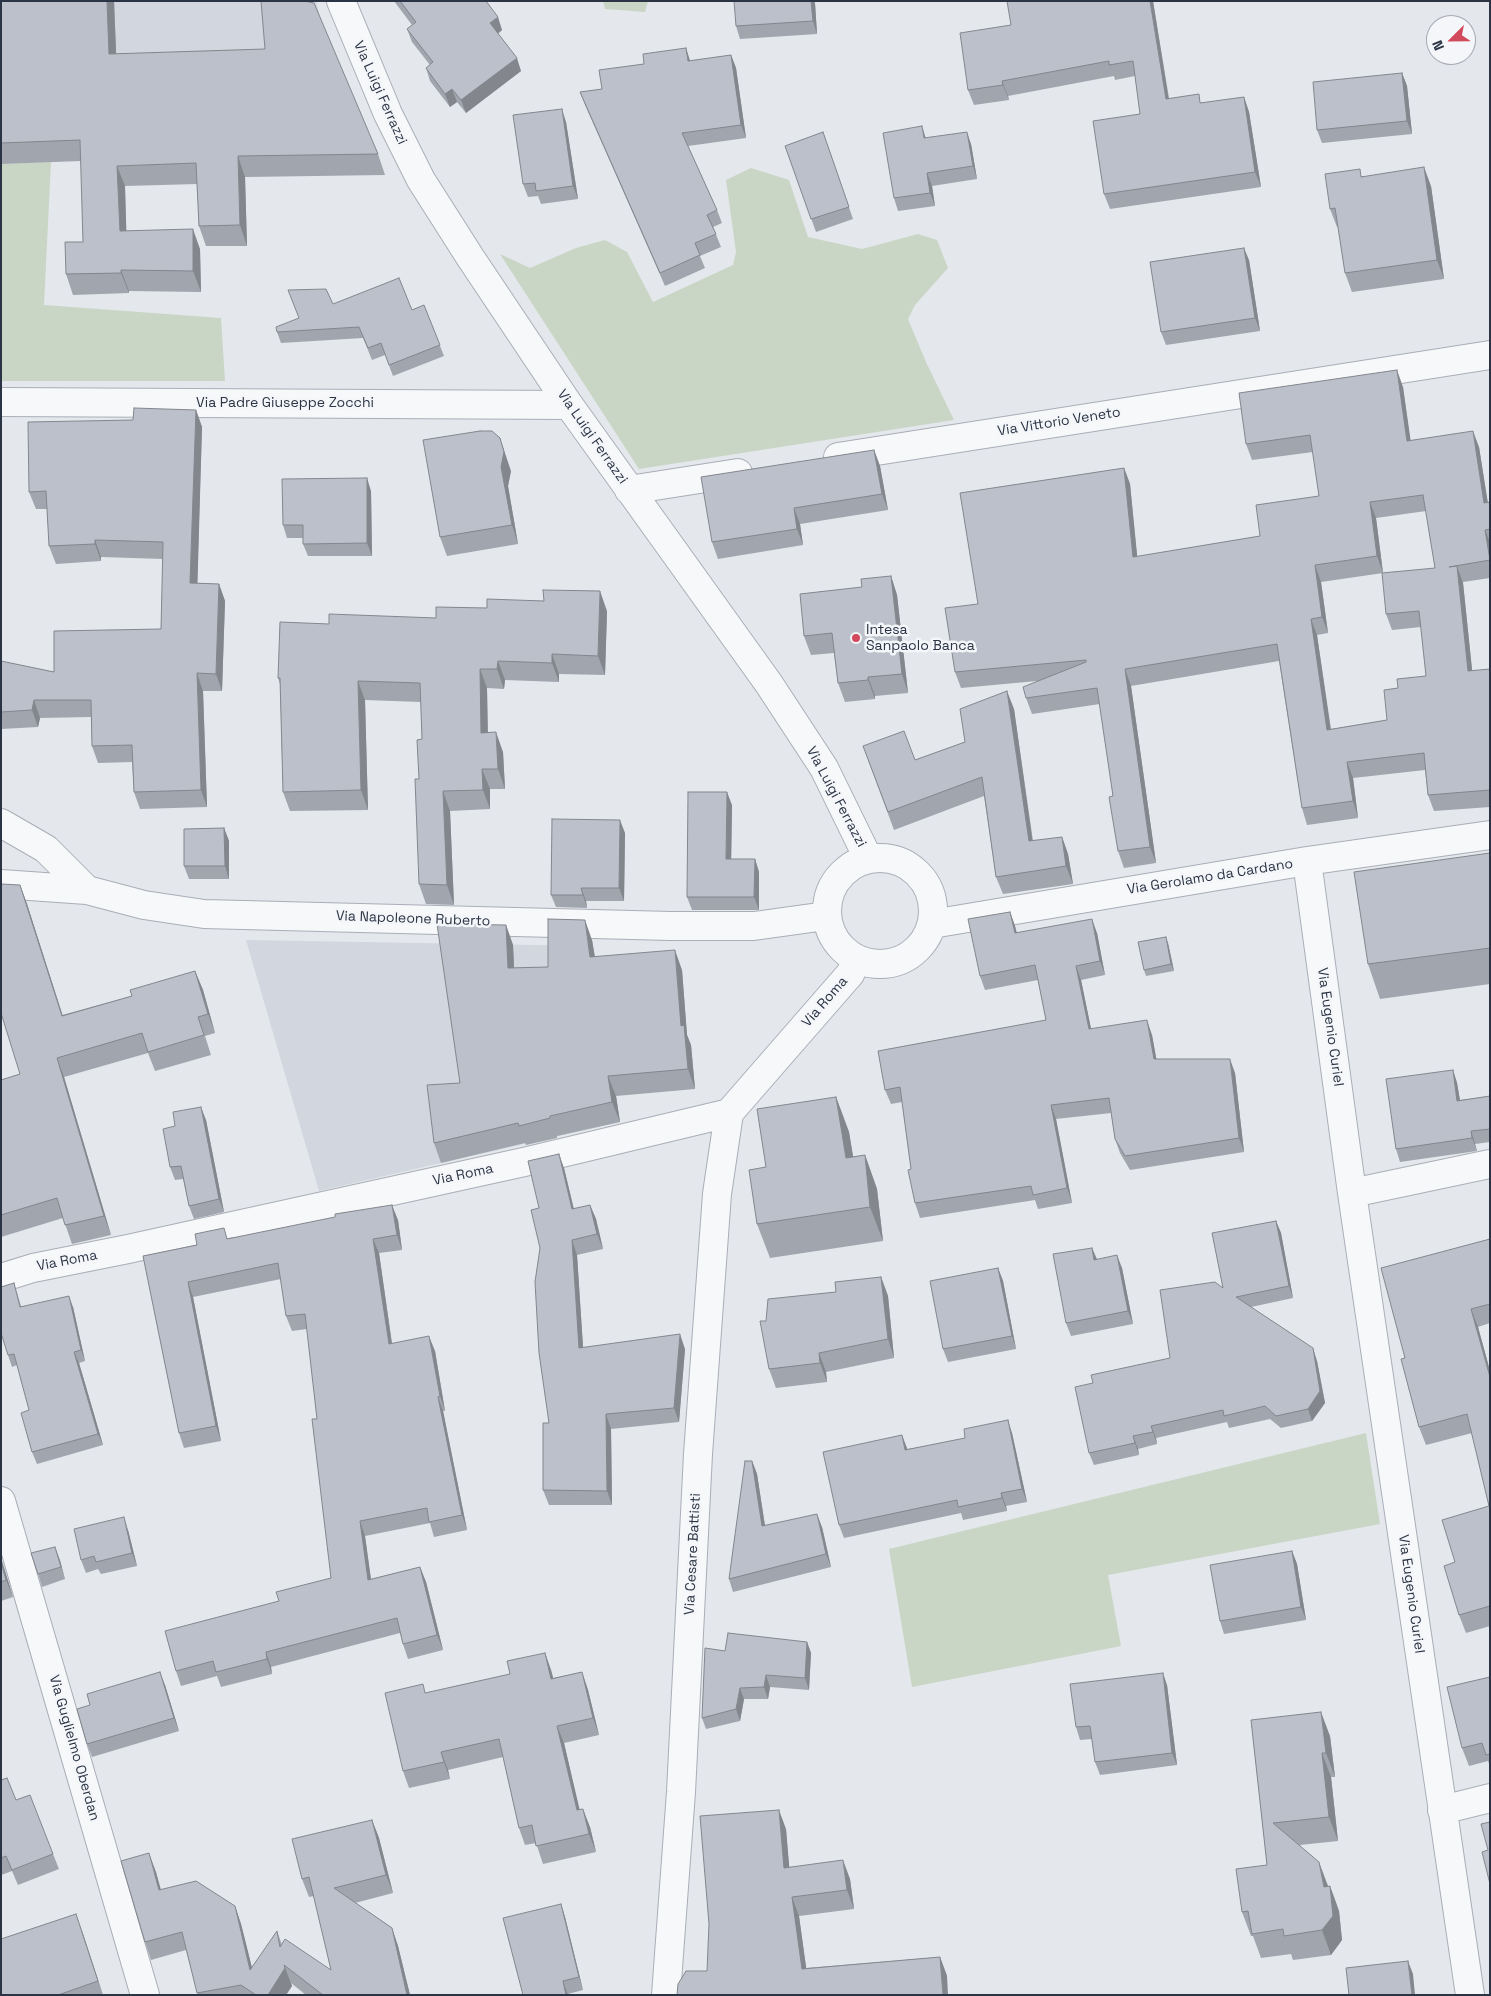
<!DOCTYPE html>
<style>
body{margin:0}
#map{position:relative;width:1491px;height:1996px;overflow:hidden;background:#e4e7ec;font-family:"Space Grotesk",sans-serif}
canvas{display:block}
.frame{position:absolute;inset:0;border:2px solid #2b3445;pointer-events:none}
.north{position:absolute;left:1426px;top:15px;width:50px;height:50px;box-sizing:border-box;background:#f4f6f9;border:1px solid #a4a8b1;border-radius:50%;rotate:247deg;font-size:14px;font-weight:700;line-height:20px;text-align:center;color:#2b3445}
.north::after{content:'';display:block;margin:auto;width:18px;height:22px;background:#d1495b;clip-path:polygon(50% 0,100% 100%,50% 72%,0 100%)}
</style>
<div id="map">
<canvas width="1491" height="1996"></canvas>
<div class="frame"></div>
<div class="north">N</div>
</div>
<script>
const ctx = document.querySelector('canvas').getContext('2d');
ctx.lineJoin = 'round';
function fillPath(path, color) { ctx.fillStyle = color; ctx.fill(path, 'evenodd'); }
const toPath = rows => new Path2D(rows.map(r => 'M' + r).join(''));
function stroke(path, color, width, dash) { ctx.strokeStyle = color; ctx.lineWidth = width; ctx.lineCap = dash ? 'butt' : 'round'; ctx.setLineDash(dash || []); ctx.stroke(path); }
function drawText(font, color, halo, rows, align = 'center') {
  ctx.font = font + ' "Space Grotesk",sans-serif'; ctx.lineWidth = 5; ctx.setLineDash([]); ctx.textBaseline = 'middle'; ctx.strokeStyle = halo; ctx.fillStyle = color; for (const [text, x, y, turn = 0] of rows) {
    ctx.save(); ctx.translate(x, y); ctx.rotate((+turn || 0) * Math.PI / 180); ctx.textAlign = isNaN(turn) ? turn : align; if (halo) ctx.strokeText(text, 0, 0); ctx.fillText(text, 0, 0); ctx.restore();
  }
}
const built = toPath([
 [1,1,316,1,322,24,385,175,49,120,51,162,1,164],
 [246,940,593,946,620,1122,319,1191]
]);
const green = toPath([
 [603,1,648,1,645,12,605,9],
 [51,162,44,305,221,318,225,381,1,381,1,164],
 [751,168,789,180,808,237,862,249,918,234,937,240,948,268,915,305,908,319,926,362,954,420,639,469,500,254,530,268,576,248,605,240,627,252,653,302,733,265,736,252,726,180],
 [1366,1433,1380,1524,1108,1575,1121,1646,912,1687,889,1549]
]);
const street = toPath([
 [341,1,388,114,421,180,470,257,569,405,769,684,824,768,868,858],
 [1,402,569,405],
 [838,457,1490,355],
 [629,490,738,473],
 [1,823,46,849,87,890],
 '827 911a53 53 0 1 1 106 0a53 53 0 1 1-106 0Z',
 [1307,861,1352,1193,1470,1995],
 [1,884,87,890,144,905,204,914,671,926,754,926,826,916],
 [932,924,1307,861,1490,835],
 [1352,1193,1490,1164],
 [1,1278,33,1268,128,1249,524,1162,729,1113,850,974,857,960],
 [1,1501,145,1995],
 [1442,1810,1490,1798],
 [666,1995,681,1792,698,1454,717,1194,729,1113]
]);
const wall = toPath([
 [1,1,114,1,116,54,378,154,385,175,245,177,247,246,206,246,199,226,197,184,125,186,126,231,200,249,201,292,129,291,129,293,73,295,66,274,83,242,81,161,1,164],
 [394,1,486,1,502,30,498,34,521,71,466,113,457,102,450,107,430,81,426,68,430,65,412,42,407,29,412,25],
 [1153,1,1169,98,1202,103,1244,97,1249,112,1261,187,1110,209,1104,194,1140,114,1135,76,1115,80,1114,76,1008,96,1009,100,974,105,968,90,1011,25],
 [815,3,817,34,740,39,736,26],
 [686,48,690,61,731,55,736,68,746,138,688,146,717,210,722,223,713,227,721,247,700,256,705,268,665,286,585,105,580,92,602,89,644,64],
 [1402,73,1407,86,1412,134,1322,143,1317,130],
 [566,122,578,199,541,204,538,196,528,197,523,184],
 [823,132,853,219,816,232,785,146],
 [926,138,971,144,977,179,932,186,935,206,898,211,894,198],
 [1362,176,1431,186,1444,279,1352,292,1345,273,1338,227,1337,227,1330,209],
 [1249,260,1260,331,1166,345,1161,332],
 [333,304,412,310,424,305,444,356,393,376,385,355,372,360,363,338,281,343,277,332],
 [1403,387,1410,440,1479,447,1488,503,1490,502,1490,578,1463,582,1472,671,1490,669,1490,807,1434,811,1428,795,1425,770,1353,778,1358,818,1307,825,1302,808,1279,661,1131,686,1156,863,1124,868,1118,851,1113,796,1100,704,1032,714,1026,698,1037,681,961,688,955,672,978,604,1124,468,1130,484,1137,557,1260,536,1319,496,1313,452,1252,460,1246,444],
 [1426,511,1435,568,1386,614,1392,630,1421,627,1426,676,1398,688,1387,720,1331,729,1317,635,1328,633,1321,582,1383,573,1376,518],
 [196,410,202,427,197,583,219,584,225,601,222,691,203,691,207,807,140,809,134,792,132,762,98,763,92,746,91,717,40,718,38,727,1,729,1,661,54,672,161,629,163,559,101,557,101,561,56,564,49,546,47,509,36,509,29,492,133,420],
 [874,450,880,466,888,510,800,524,803,545,718,559,712,542],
 [511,471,508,486,518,544,447,556,440,537],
 [371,491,372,556,308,556,303,544,303,538,287,538,283,525],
 [891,576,897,595,908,693,875,696,875,699,845,702,838,683,834,653,811,655,804,636,862,587],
 [487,608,607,611,605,675,559,674,559,682,505,680,504,689,487,688,488,733,503,752,505,789,490,789,490,809,450,811,454,905,426,904,419,884,419,779,422,739,421,702,365,700,368,810,290,811,283,792,280,684,278,678,329,624,436,618],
 [1014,709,1033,841,1062,837,1068,854,1073,884,1003,894,996,877,984,796,894,830,863,746,915,760,965,742],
 [732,805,731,859,755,859,759,872,759,910,692,910,687,897],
 [224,828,229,841,229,879,189,879,184,866],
 [625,833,624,901,586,901,587,908,556,907,551,895],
 [1490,853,1490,984,1380,999,1368,964],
 [20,885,27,904,62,1015,132,996,195,971,203,990,215,1033,205,1036,211,1055,155,1071,148,1053,64,1077,111,1235,72,1244,63,1218,1,1237,1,1080,20,1074],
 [1010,912,1015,926,1017,933,1097,933,1105,975,1081,980,1091,1029,1152,1035,1156,1059,1235,1073,1244,1152,1130,1170,1120,1153,1115,1139,1111,1113,1056,1119,1072,1203,1038,1209,1035,1200,920,1218,915,1203,911,1169,902,1102,891,1104,885,1090,1046,1020,1038,980,985,990,980,976],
 [506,925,513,945,514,968,548,967,592,940,595,957,682,970,687,1035,691,1045,695,1089,616,1096,620,1122,557,1136,557,1138,526,1145,525,1143,441,1163,434,1143,460,1083],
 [1168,943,1174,971,1146,976,1144,970],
 [1453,1070,1457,1083,1460,1100,1490,1096,1490,1142,1475,1144,1477,1151,1400,1162,1396,1149],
 [836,1097,849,1132,853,1157,865,1155,877,1189,883,1241,770,1258,757,1224,766,1167],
 [206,1120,224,1212,194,1219,189,1206,183,1179,175,1180,170,1167],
 [564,1168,574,1209,590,1205,596,1219,603,1249,577,1255,583,1347,685,1349,679,1422,611,1429,612,1505,549,1505,543,1490,549,1423,540,1248,539,1208],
 [398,1220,402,1250,379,1253,392,1343,435,1351,445,1411,443,1411,467,1530,434,1537,430,1523,365,1536,371,1579,420,1567,426,1582,443,1650,408,1659,403,1644,400,1633,271,1667,272,1674,221,1687,217,1676,181,1686,176,1671,279,1601,331,1578,317,1419,307,1329,292,1331,286,1316,281,1279,193,1297,221,1441,184,1448,179,1433,143,1256,228,1238],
 [1276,1221,1281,1233,1293,1298,1251,1307,1317,1361,1325,1403,1312,1421,1281,1428,1270,1419,1229,1428,1227,1422,1156,1438,1157,1444,1138,1449,1139,1455,1094,1465,1089,1453,1093,1383,1170,1358,1223,1288],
 [1490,1239,1490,1323,1478,1327,1490,1371,1490,1626,1466,1633,1459,1615,1455,1562,1489,1506,1472,1433,1426,1445,1419,1427,1405,1358],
 [1092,1248,1097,1259,1122,1268,1133,1324,1071,1336,1066,1323],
 [998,1268,1003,1281,1016,1349,948,1362,943,1349],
 [881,1277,888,1296,894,1358,826,1372,827,1382,776,1388,769,1369,766,1321,836,1292],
 [14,1283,21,1306,73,1307,85,1361,79,1363,103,1445,37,1464,32,1452,29,1410,17,1365,12,1367,8,1355],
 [1012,1433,1027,1502,1006,1506,1007,1511,963,1520,961,1513,844,1538,839,1525,907,1449],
 [752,1461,757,1474,765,1526,822,1527,831,1567,733,1592,729,1579],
 [128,1530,137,1566,101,1574,98,1569,86,1573,81,1560],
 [55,1547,65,1579,42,1587,38,1574],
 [1292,1551,1297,1564,1306,1620,1224,1634,1220,1621],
 [1,1558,13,1597,1,1601],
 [807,1642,811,1653,809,1690,770,1687,768,1699,744,1699,740,1721,706,1729,702,1718,725,1651],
 [545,1653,551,1670,553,1678,582,1672,588,1690,599,1735,564,1743,579,1810,590,1827,596,1852,543,1864,536,1843,525,1845,519,1828,503,1757,448,1770,450,1779,409,1788,403,1771,426,1693,510,1674],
 [1490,1677,1490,1766,1488,1761,1469,1766,1462,1748],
 [165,1685,179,1731,92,1757,87,1744],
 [1167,1685,1177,1765,1100,1775,1095,1762,1092,1739,1080,1740,1076,1727],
 [1251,1720,1330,1736,1335,1777,1331,1777,1338,1841,1300,1845,1328,1886,1330,1886,1339,1911,1342,1940,1331,1955,1293,1960,1291,1954,1261,1958,1253,1936,1251,1936,1242,1912,1267,1865],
 [1,1780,53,1854,59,1869,18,1885,12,1871,1,1875],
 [372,1820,379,1838,393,1893,355,1903,392,1928,398,1946,410,1995,306,1995,291,1983,292,1986,286,1995,198,1995,186,1950,151,1960,145,1942,156,1872,160,1890,235,1906,241,1924,252,1968,277,1931,282,1945,331,1970,314,1896,309,1897,302,1879],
 [786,1829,789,1867,850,1879,854,1909,799,1916,806,1968,940,1957,947,1976,707,1971],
 [561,1904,565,1917,583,1990,568,1994,568,1995,523,1995],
 [82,1931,103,1995,1,1995]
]);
const shadedWall = toPath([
 [107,1,114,1,117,75,109,54],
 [811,1,814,1,815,3,817,34,813,21],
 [1150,1,1153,1,1171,114,1166,99],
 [498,17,502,30,494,36,490,23],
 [686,48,690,61,688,61],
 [731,55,736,68,746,138,741,125],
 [517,58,521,71,466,113,461,100],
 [1402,73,1407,86,1412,134,1407,121],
 [1002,81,1008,96,1009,100,1003,85],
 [452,89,457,102,450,107,445,94],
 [1244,97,1249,112,1261,187,1255,172],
 [562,109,566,122,578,199,573,186],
 [922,126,926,139,924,138],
 [967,132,971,144,977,179,973,166],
 [238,156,245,177,247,246,240,225],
 [117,166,125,186,127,252,120,231],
 [1424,167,1431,186,1444,279,1437,260],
 [927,173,932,186,935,206,930,193],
 [193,229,200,249,201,292,193,271],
 [1244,248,1249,260,1260,331,1255,318],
 [121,270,129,291,129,293,121,273],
 [1397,370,1403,387,1413,457,1407,441],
 [196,410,202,427,197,600,190,583],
 [1473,431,1479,447,1490,518,1484,503],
 [500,438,511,471,508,486,518,544,512,525,501,467],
 [874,450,880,466,888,510,882,494],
 [1124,468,1130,484,1139,574,1133,557],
 [367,478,371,491,372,556,367,543],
 [1370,502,1376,518,1383,573,1377,556],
 [794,508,800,524,803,545,797,529],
 [1485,530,1490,542,1490,557],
 [95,540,101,557,101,561,95,544],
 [1315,565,1321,582,1328,633,1322,617],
 [1457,566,1463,583,1474,688,1468,671],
 [891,576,897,595,908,693,902,674],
 [219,584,225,601,222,691,216,674],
 [600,591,607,611,605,675,598,656],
 [1311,619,1317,635,1333,746,1327,730],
 [552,654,559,674,559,682,552,663],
 [498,661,505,680,504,689,497,669],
 [480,669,487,688,488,753,481,733],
 [1125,669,1131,686,1156,863,1150,847],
 [197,673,203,691,207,807,201,790],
 [868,677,875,696,875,699,868,680],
 [358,681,365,700,368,810,361,790],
 [1007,691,1014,709,1035,859,1029,841],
 [34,700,40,718,38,727,32,710],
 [496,732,503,752,505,789,498,769],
 [1347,762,1353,778,1358,818,1353,801],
 [482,769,490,789,490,809,483,790],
 [443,791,450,811,454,905,447,885],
 [727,792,732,805,731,872,726,859],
 [620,820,625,833,624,901,619,888],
 [224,828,229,841,229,879,225,866],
 [1062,837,1068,854,1073,884,1066,866],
 [755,859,759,872,759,910,754,897],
 [20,885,27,904,69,1035,62,1016],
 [581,888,586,901,587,908,583,895],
 [1010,912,1015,926,1020,948,1015,933],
 [1092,919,1097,933,1105,975,1100,961],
 [585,920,592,940,598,977,590,957],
 [506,925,513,945,515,988,508,968],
 [1166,937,1168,943,1174,971,1171,964],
 [675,950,682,970,687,1035,691,1045,695,1089,688,1069,681,1026],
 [1076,966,1081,980,1094,1043,1089,1029],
 [195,971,203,990,215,1033,208,1014],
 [1147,1020,1152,1035,1159,1073,1154,1059],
 [57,1058,64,1077,111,1235,104,1216],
 [1230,1059,1235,1073,1244,1152,1239,1138],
 [1453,1070,1457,1083,1462,1113,1457,1101],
 [608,1076,616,1096,620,1122,612,1102],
 [836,1097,849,1132,859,1192,846,1158],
 [1051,1105,1056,1119,1072,1203,1067,1188],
 [201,1107,206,1120,224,1212,219,1199],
 [1471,1131,1475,1144,1477,1151,1472,1138],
 [559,1154,564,1168,577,1223,572,1209],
 [865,1155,877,1189,883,1241,870,1207],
 [392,1205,398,1220,402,1250,397,1235],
 [590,1205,596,1219,603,1249,597,1234],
 [1276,1221,1281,1233,1293,1298,1289,1286],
 [373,1239,379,1253,394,1359,389,1344],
 [572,1240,577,1255,584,1362,579,1348],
 [1092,1248,1097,1260,1094,1260],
 [1117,1255,1122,1268,1133,1324,1128,1311],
 [998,1268,1003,1281,1016,1349,1012,1336],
 [881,1277,888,1296,894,1358,888,1339],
 [188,1282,193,1297,221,1441,216,1426],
 [69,1296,73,1307,85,1361,81,1350],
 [1471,1309,1478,1327,1490,1371,1490,1377],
 [680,1334,685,1349,679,1422,674,1408],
 [429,1336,435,1351,445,1411,440,1396],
 [1313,1348,1317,1361,1325,1403,1312,1421,1308,1409],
 [74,1352,79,1363,103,1445,98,1434],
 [819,1353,826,1372,827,1382,820,1363],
 [438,1397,443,1411,467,1530,462,1515],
 [606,1414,611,1429,612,1505,607,1491],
 [1008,1420,1012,1433,1027,1502,1022,1489],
 [1151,1426,1156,1438,1157,1444],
 [902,1435,907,1448,910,1462,905,1450],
 [1133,1436,1138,1449,1139,1455,1135,1443],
 [752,1461,757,1474,767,1539,762,1526],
 [1001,1493,1006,1506,1007,1511,1002,1498],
 [817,1514,822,1527,831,1567,826,1554],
 [124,1517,128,1530,137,1566,132,1553],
 [360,1521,365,1536,373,1595,368,1580],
 [55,1547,60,1560,65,1579,61,1567],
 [1292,1551,1297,1564,1306,1620,1301,1607],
 [1,1558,13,1597,6,1580,1,1562],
 [420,1567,426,1582,443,1650,437,1635],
 [807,1642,811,1653,809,1690,805,1678],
 [266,1652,271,1667,272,1674,267,1659],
 [545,1653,551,1670,558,1696,551,1679],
 [160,1672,165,1685,179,1731,174,1718],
 [582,1672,588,1690,599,1735,593,1718],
 [1163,1673,1167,1685,1177,1765,1172,1753],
 [766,1675,770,1687,768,1699,764,1687],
 [740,1688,744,1699,740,1721,736,1709],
 [1321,1712,1330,1736,1335,1777,1326,1753],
 [557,1726,564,1743,584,1828,577,1810],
 [441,1752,448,1770,450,1779,444,1762],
 [1322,1753,1331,1777,1338,1841,1329,1817],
 [583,1809,590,1827,596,1852,589,1834],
 [779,1810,786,1829,791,1887,784,1868],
 [372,1820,379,1838,393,1893,386,1875],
 [149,1853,156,1872,166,1908,159,1890],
 [843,1860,850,1879,854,1909,847,1890],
 [1319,1862,1328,1886,1332,1906,1330,1886,1339,1911,1342,1940,1331,1955,1322,1930,1324,1887],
 [792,1897,799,1916,809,1988,802,1969],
 [561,1904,565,1917,583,1990,579,1977],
 [235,1906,241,1924,257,1988,250,1970],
 [76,1914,82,1931,103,1995,98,1981],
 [392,1928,398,1946,410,1995,407,1995],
 [940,1957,947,1976,948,1995,943,1995],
 [1408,1961,1413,1974,1415,1995,1412,1995],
 [284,1965,292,1986,286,1995,268,1995],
 [563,1981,568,1995,566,1995]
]);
const building = toPath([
 [1,1,107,1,109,54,265,49,261,1,304,1,314,3,378,154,238,156,240,225,199,226,196,163,117,166,120,231,193,229,193,271,121,270,121,273,66,274,65,242,83,242,80,140,1,143,1,1],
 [400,1,486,1,498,17,490,23,517,58,461,100,452,89,445,94,426,68,433,62,407,29,416,22,400,1],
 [734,1,811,1,813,21,736,26,734,1],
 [1007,1,1150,1,1166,99,1199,94,1200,103,1244,97,1255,172,1104,194,1093,121,1140,114,1133,61,1109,65,1109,61,1002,81,1003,85,968,90,960,33,1011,25,1007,1],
 [686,48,688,61,731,55,741,125,682,133,717,210,707,215,716,234,695,243,700,255,660,273,580,92,602,89,599,70,644,64,643,54,686,48],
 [1402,73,1407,121,1317,130,1313,82,1402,73],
 [562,109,573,186,536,191,535,183,523,184,513,115,562,109],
 [922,126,924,138,967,132,973,166,927,173,930,193,894,198,883,133,922,126],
 [823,132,849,207,811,219,785,146,823,132],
 [1424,167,1437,260,1345,273,1335,208,1330,209,1325,174,1360,169,1361,177,1424,167],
 [1244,248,1255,318,1161,332,1150,262,1244,248],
 [399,278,412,310,424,305,440,345,389,365,381,343,368,348,359,327,277,332,276,327,299,318,288,290,326,289,333,304,399,278],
 [1397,370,1407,441,1473,431,1484,503,1490,502,1490,529,1485,530,1490,560,1449,567,1457,566,1468,671,1490,669,1490,790,1428,795,1424,753,1347,762,1353,801,1302,808,1277,644,1125,669,1150,847,1118,851,1109,797,1113,796,1097,688,1026,698,1023,687,1086,662,1086,660,955,672,945,608,978,604,960,493,1124,468,1133,557,1260,536,1256,505,1319,496,1310,435,1246,444,1239,393,1397,370],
 [1423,495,1435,568,1382,573,1386,614,1419,611,1426,676,1397,679,1398,688,1384,690,1387,720,1327,730,1311,619,1322,617,1315,565,1377,556,1370,502,1423,495],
 [134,408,196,410,190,583,219,584,216,674,197,673,201,790,134,792,132,745,92,746,91,700,34,700,32,710,1,712,1,661,54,672,54,631,161,629,163,542,95,540,95,544,49,546,46,491,29,492,28,422,133,420,134,408],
 [480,431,492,431,500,438,504,452,501,467,512,525,440,537,423,440,480,431],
 [874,450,882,494,794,508,797,529,712,542,701,477,874,450],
 [367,478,367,543,303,544,303,525,283,525,282,479,367,478],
 [891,576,902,674,868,677,868,680,838,683,832,633,804,636,800,594,862,587,861,579,891,576],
 [543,590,600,591,598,656,552,654,552,663,498,661,497,669,480,669,481,733,496,732,498,769,482,769,483,790,443,791,447,885,419,884,415,779,419,779,417,740,422,739,420,683,358,681,361,790,283,792,280,678,278,678,280,622,329,624,329,614,436,618,436,607,487,608,487,599,544,601,543,590],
 [1007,691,1029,841,1062,837,1066,866,996,877,982,777,888,812,863,746,904,731,915,760,965,742,960,709,1007,691],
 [688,792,727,792,726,859,755,859,754,897,687,897,688,792],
 [552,819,620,820,619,888,581,888,583,895,551,895,552,819],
 [224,828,225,866,184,866,184,829,224,828],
 [1490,853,1490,948,1368,964,1354,872,1490,853],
 [1,884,20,885,62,1016,132,996,130,990,195,971,208,1014,198,1017,204,1035,148,1052,142,1033,57,1058,104,1216,65,1225,57,1198,1,1215,1,1080,20,1074,1,1013,1,884],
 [1010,912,1015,933,1092,919,1100,961,1076,966,1089,1029,1147,1020,1154,1059,1230,1059,1239,1138,1125,1156,1115,1139,1109,1098,1051,1105,1067,1188,1033,1195,1031,1186,915,1203,908,1170,911,1169,900,1087,885,1090,878,1051,1046,1020,1035,965,980,976,968,919,1010,912],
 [548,919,585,920,590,957,675,950,681,1026,684,1025,688,1069,608,1076,612,1102,550,1116,550,1118,519,1126,518,1123,434,1143,427,1085,460,1083,437,924,506,925,508,968,548,967,548,919],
 [1166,937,1171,964,1144,970,1138,942,1166,937],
 [1453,1070,1457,1101,1490,1096,1490,1129,1471,1131,1472,1138,1396,1149,1386,1079,1453,1070],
 [836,1097,846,1158,865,1155,870,1207,757,1224,749,1170,766,1167,757,1109,836,1097],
 [201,1107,219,1199,189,1206,181,1166,170,1167,163,1129,175,1126,173,1112,201,1107],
 [559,1154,572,1209,590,1205,597,1234,572,1240,579,1348,680,1334,674,1408,606,1414,607,1491,543,1490,543,1423,549,1423,539,1353,535,1282,540,1248,531,1210,539,1208,528,1161,559,1154],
 [392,1205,397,1235,373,1239,389,1344,429,1336,440,1396,438,1397,462,1515,429,1522,427,1508,360,1521,368,1580,420,1567,437,1635,403,1644,397,1618,266,1652,267,1659,216,1672,213,1661,176,1671,165,1631,279,1601,276,1592,331,1578,312,1419,317,1419,305,1314,286,1316,278,1263,188,1282,216,1426,179,1433,143,1256,197,1245,195,1234,224,1228,227,1239,335,1217,335,1214,392,1205],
 [1276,1221,1289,1286,1236,1297,1313,1348,1320,1391,1308,1409,1276,1416,1265,1406,1224,1416,1223,1410,1151,1426,1153,1432,1133,1436,1135,1443,1089,1453,1075,1387,1093,1383,1091,1375,1170,1358,1160,1290,1215,1282,1223,1288,1212,1233,1276,1221],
 [1490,1239,1490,1304,1471,1309,1490,1377,1490,1606,1459,1615,1444,1566,1455,1562,1442,1520,1489,1506,1467,1414,1419,1427,1401,1359,1405,1358,1381,1268,1490,1239],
 [1092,1248,1094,1260,1117,1255,1128,1311,1066,1323,1053,1254,1092,1248],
 [998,1268,1012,1336,943,1349,930,1281,998,1268],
 [881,1277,888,1339,819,1353,820,1363,769,1369,760,1321,766,1321,768,1299,836,1292,835,1282,881,1277],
 [14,1283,20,1307,69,1296,81,1350,74,1352,98,1434,32,1452,21,1413,29,1410,14,1354,8,1355,1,1333,1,1287,14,1283],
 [1008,1420,1022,1489,1001,1493,1002,1498,958,1507,957,1500,839,1525,823,1452,902,1435,905,1450,965,1438,964,1429,1008,1420],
 [745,1461,752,1461,762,1526,817,1514,826,1554,729,1579,745,1461],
 [124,1517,132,1553,96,1562,94,1556,81,1560,74,1529,124,1517],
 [55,1547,61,1567,38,1574,31,1553,55,1547],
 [1292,1551,1301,1607,1220,1621,1210,1565,1292,1551],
 [1,1562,6,1580,1,1582,1,1562],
 [728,1633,807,1642,805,1678,766,1675,764,1687,740,1688,736,1709,702,1718,705,1648,725,1651,728,1633],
 [545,1653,551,1679,582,1672,593,1718,557,1726,577,1810,583,1809,589,1834,536,1846,532,1825,519,1828,499,1739,441,1752,444,1762,403,1771,385,1693,423,1684,425,1693,510,1674,507,1661,545,1653],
 [160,1672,174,1718,87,1744,77,1709,90,1705,87,1694,160,1672],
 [1163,1673,1172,1753,1095,1762,1090,1726,1076,1727,1070,1684,1163,1673],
 [1490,1677,1490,1754,1486,1755,1482,1743,1462,1748,1447,1687,1490,1677],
 [1321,1712,1326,1753,1322,1753,1329,1817,1273,1823,1319,1862,1324,1887,1330,1886,1333,1916,1322,1930,1284,1936,1283,1929,1252,1934,1248,1911,1242,1912,1236,1869,1267,1865,1251,1720,1321,1712],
 [7,1778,16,1800,30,1795,53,1854,12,1870,6,1856,1,1858,1,1780,7,1778],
 [779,1810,784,1868,843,1860,847,1890,792,1897,802,1969,940,1957,943,1995,677,1995,678,1984,686,1971,707,1971,709,1924,700,1816,779,1810],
 [372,1820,386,1875,334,1888,392,1928,407,1995,323,1995,284,1965,285,1968,268,1995,256,1995,241,1985,197,1993,182,1932,145,1942,121,1861,149,1853,159,1890,196,1881,235,1906,250,1970,277,1931,280,1947,285,1939,331,1970,309,1877,302,1879,292,1839,372,1820],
 [1490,1822,1490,1884,1482,1852,1488,1850,1481,1824,1490,1822],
 [561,1904,579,1977,563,1981,566,1995,523,1995,503,1918,561,1904],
 [76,1914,98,1981,58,1995,1,1995,1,1939,76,1914],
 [1408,1961,1412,1995,1349,1995,1346,1968,1408,1961]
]);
const markers = [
 [856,638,5,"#d1495b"]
];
const streetNames = [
 ["Via Luigi Ferrazzi",380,93,66],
 ["Via Padre Giuseppe Zocchi",285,403],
 ["Via Vittorio Veneto",1059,422,-9],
 ["Via Luigi Ferrazzi",592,437,55],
 ["Via Luigi Ferrazzi",836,797,62],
 ["Via Gerolamo da Cardano",1210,877,-9],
 ["Via Napoleone Ruberto",413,919,2],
 ["Via Roma",825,1002,-49],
 ["Via Eugenio Curiel",1330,1027,82],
 ["Via Roma",463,1175,-12],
 ["Via Roma",67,1261,-11],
 ["Via Cesare Battisti",693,1554,-87],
 ["Via Eugenio Curiel",1411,1594,82],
 ["Via Guglielmo Oberdan",74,1748,74]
];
const poiNames = [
 ["Intesa",866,630],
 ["Sanpaolo Banca",866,646]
];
fillPath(built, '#d2d6de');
fillPath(green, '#c9d6c5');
stroke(street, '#a9aeb7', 30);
stroke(street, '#f7f8fa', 28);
fillPath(wall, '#a1a5ae');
fillPath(shadedWall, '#83868d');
fillPath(building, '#bbc0ca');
stroke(building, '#83868d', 1);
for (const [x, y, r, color] of markers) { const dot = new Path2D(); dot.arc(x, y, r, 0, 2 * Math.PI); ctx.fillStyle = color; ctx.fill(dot); stroke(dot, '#f4f6f9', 2); }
drawText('14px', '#2b3445', '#f4f6f9', streetNames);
drawText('14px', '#2b3445', '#f4f6f9', poiNames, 'left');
</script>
